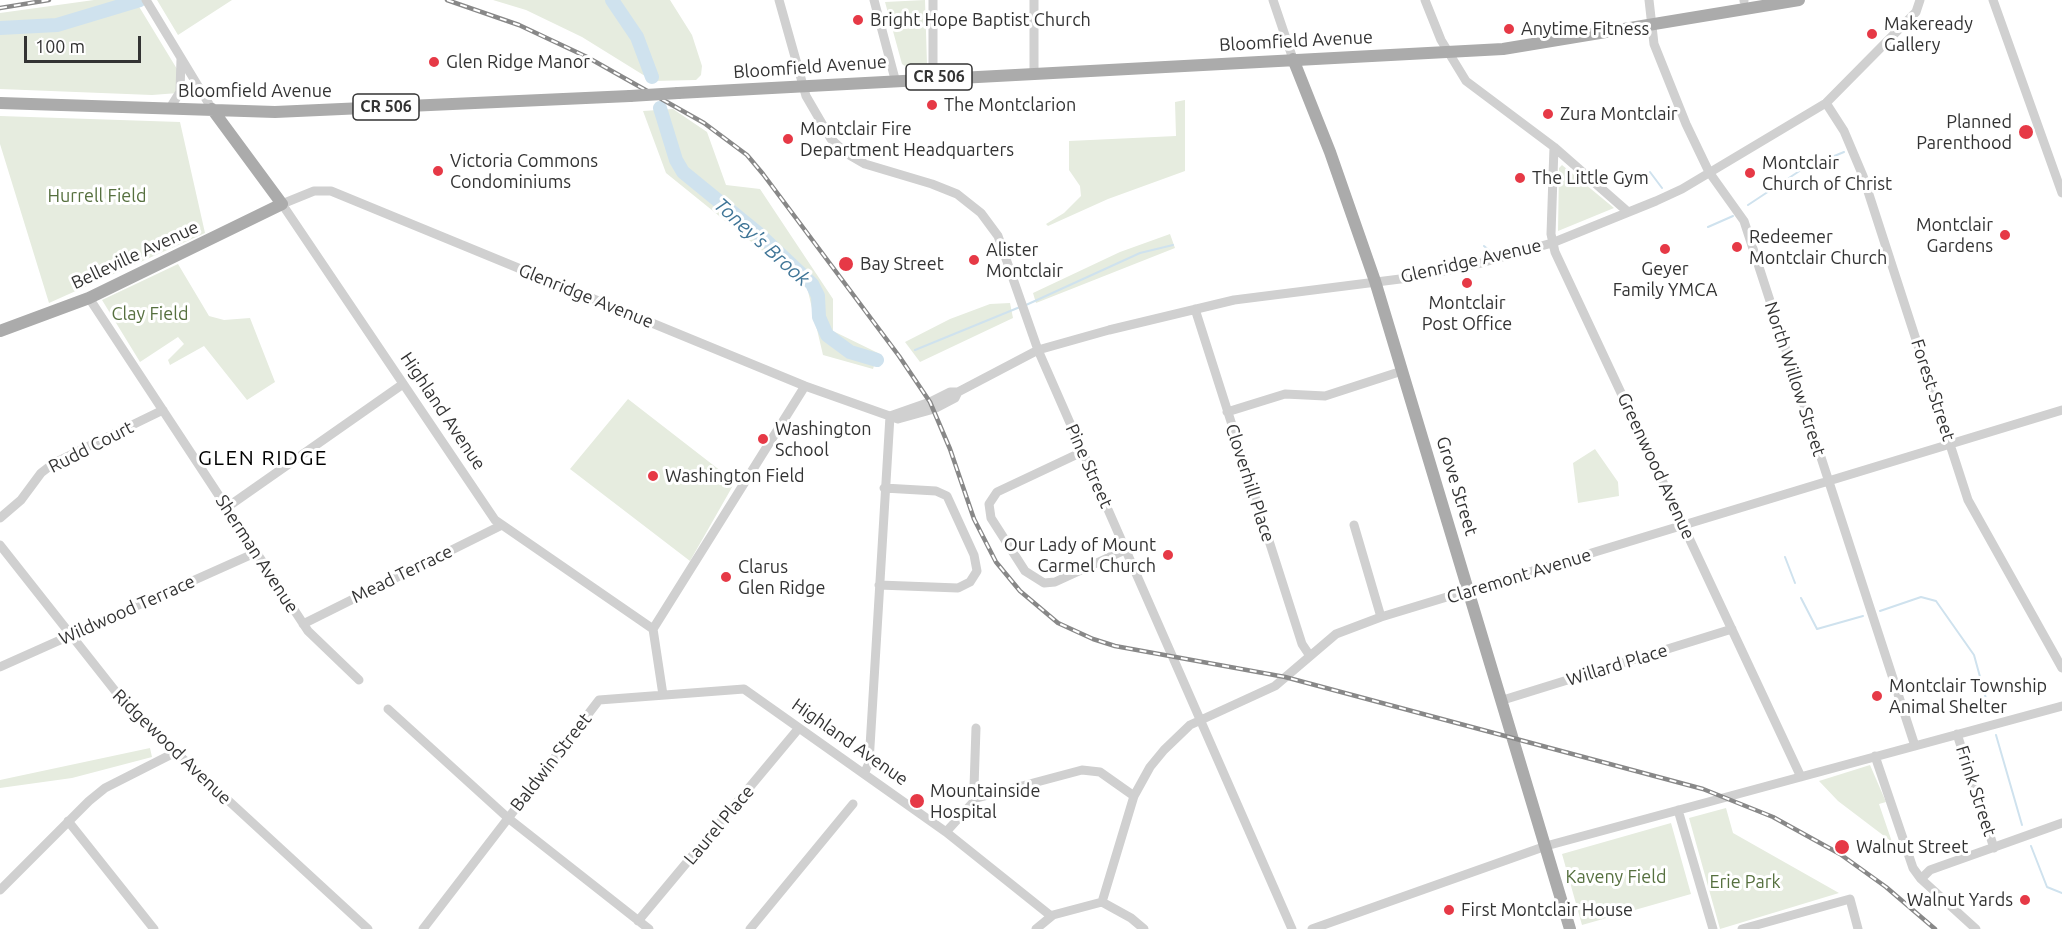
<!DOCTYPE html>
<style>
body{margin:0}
#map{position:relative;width:2062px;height:929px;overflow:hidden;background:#fff;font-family:Ubuntu,sans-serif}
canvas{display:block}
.scale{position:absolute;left:24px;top:36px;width:117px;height:27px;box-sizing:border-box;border:3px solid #333;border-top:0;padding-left:8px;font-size:18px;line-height:21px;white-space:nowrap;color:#333;-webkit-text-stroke:4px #fff;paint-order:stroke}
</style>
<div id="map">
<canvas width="2062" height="929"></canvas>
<div class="scale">100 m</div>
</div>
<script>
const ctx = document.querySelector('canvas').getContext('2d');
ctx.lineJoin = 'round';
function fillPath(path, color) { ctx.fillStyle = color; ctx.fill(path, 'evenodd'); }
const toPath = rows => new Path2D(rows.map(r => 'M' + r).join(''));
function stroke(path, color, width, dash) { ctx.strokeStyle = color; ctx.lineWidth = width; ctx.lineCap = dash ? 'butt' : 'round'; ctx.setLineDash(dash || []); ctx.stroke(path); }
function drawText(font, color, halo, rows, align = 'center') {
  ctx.font = font + ' Ubuntu,sans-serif'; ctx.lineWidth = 6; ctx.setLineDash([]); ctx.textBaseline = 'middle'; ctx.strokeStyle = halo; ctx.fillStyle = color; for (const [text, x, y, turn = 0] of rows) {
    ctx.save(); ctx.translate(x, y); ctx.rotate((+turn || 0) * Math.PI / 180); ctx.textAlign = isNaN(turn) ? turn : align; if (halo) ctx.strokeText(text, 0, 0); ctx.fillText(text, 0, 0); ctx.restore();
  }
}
const green = toPath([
 [94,0,135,0,191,92,152,95,0,89,0,13],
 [157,0,232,0,178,35],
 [493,0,670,0,692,35,702,66,701,75,696,80,653,81,582,37,526,10],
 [925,0,927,65,905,66,902,64,885,2],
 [1185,100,1185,171,1108,199,1048,226,1046,224,1064,213,1081,196,1080,186,1069,170,1069,141,1176,136,1175,102],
 [673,109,707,132,726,185,760,189,833,299,833,331,878,353,873,369,823,355,807,287,666,173,643,111],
 [0,116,180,122,205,233,49,303,0,144],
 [1562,165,1614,208,1558,231,1559,168],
 [1170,234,1175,248,1036,303,1033,293,1120,252],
 [178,264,209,316,224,320,250,318,275,382,247,400,204,346,170,365,168,360,184,344,178,337,140,362,102,300],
 [1010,303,1013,318,920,362,905,342,950,319,990,304],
 [628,399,735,482,690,561,570,469],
 [1595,449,1618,482,1619,496,1578,503,1573,463],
 [150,748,152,757,72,778,0,788,0,780],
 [1870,765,1886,802,1879,804,1892,842,1838,801,1819,781],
 [1726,808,1733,833,1839,893,1720,929,1689,818],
 [1671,823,1691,894,1582,925,1562,854]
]);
const stream = toPath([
 [1827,159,1844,152],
 [1650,172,1662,188],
 [1748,205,1804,168],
 [1708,227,1733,216],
 [1484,246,1490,251],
 [1026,305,1140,253,1173,245],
 [915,350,1020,307],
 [1785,557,1795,583],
 [1801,598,1817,629,1863,616],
 [1880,611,1921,597,1936,601,1974,655,1990,713],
 [1996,735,2022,825],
 [2031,846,2047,887,2062,893]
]);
const river = toPath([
 [612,0,637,37,652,77],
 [0,28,57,25,140,0],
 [660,108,676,160,683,172,759,234,812,284,818,296,819,317,827,335,850,352,877,360]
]);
const minor = toPath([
 [146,0,212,109],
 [779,0,806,96,831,139,846,153,865,164,932,184,957,194,981,213,998,236,1038,350,1292,929],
 [874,0,895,79],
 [933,0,933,77],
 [1034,0,1034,72],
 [1273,0,1293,59],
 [1425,0,1441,40,1466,81,1554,147,1628,212],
 [1649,0,1654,44,1686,124,1709,172,1744,221,1915,746],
 [1744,0,1744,1],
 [1993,0,2062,193],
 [1826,103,1844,131,1863,176,1968,500,2062,668],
 [170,108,180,92,181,59],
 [1554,147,1551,234,1555,252,1801,777],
 [89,298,308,631,359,680],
 [1195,309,1302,644,1310,656],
 [1227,412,1285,394,1325,396,1402,371],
 [890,416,930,402,950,392,958,392,1038,350,1109,330,1234,300,1416,277,1481,263,1552,243,1656,201,1682,189,1826,103,1916,12,1920,0],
 [1082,452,997,492,989,504,991,518,1025,571,1044,583,1055,582,1125,550],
 [226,508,403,384],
 [0,518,21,500,41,473,54,463,163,410],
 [1354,525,1381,617],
 [0,545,131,711,368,929],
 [879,585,958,588,970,582,977,571,974,555,947,496,936,491,884,488],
 [303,624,502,525],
 [653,629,805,386],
 [0,667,255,553],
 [663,695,653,629,495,520,282,204,314,191,331,191,805,386,898,419,934,409,955,398,958,392],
 [1503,700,1732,629],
 [388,709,508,818,649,929],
 [976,728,974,787,977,798],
 [1957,734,1994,848],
 [1875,756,1913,868,1921,879,1976,929],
 [864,774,869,763,890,416],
 [1678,810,1713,929],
 [68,821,154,929],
 [946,832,977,798,1082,770,1100,772,1134,796],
 [1921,879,1930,870,2062,823],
 [0,890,89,801,105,788,174,753],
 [1102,902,1134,796,1150,767,1164,750,1190,725,1275,686,1336,634,1381,617,2062,410],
 [1102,902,1131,918,1144,929],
 [638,921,799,728],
 [423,929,599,700,744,689,946,832,1051,916],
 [750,929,853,804],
 [1036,929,1053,915,1102,902],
 [1312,929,1546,846,2062,706],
 [1742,929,1850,899,1858,929]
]);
const major = toPath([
 [1293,59,1330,152,1375,281,1570,929],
 [678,93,1503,49,1799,0],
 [0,103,275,112,630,96],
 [0,331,89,298,282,204,212,109]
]);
const rail = toPath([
 [447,0,519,25,587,57,704,123,747,155,763,174,899,356,930,402,950,449,974,519,996,562,1020,591,1058,623,1093,639,1115,646,1285,677,1703,789,1773,817,1840,854,1886,887,1935,929],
 [0,8,49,0]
]);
const majorBridge = toPath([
 [630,96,678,93]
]);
const markers = [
 [858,20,6,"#e63946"],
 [1509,29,6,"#e63946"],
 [1872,34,6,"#e63946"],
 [434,62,6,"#e63946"],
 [932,105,6,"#e63946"],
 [1548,114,6,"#e63946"],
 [2026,132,8,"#e63946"],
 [788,139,6,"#e63946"],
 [438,171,6,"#e63946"],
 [1750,173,6,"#e63946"],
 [1520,178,6,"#e63946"],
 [2005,235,6,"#e63946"],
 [1737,247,6,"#e63946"],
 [1665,249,6,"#e63946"],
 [974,260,6,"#e63946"],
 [846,264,8,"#e63946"],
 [1467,283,6,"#e63946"],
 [763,439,6,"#e63946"],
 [653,476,6,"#e63946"],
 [1168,555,6,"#e63946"],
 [726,577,6,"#e63946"],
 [1877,696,6,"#e63946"],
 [917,801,8,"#e63946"],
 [1842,847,8,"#e63946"],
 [2025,900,6,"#e63946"],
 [1449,910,6,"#e63946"]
];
const shields = [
 [939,77,66],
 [386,107,66]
];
const shieldNames = [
 ["CR 506",939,77],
 ["CR 506",386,107]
];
const poiNames = [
 ["Bright Hope Baptist Church",870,20],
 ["Makeready",1884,24],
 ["Gallery",1884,45],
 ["Anytime Fitness",1521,29],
 ["Glen Ridge Manor",446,62],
 ["The Montclarion",944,105],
 ["Zura Montclair",1560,114],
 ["Planned",2012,122,"right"],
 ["Parenthood",2012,143,"right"],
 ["Montclair Fire",800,129],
 ["Department Headquarters",800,150],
 ["Victoria Commons",450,161],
 ["Condominiums",450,182],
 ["Montclair",1762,163],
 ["Church of Christ",1762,184],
 ["The Little Gym",1532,178],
 ["Montclair",1993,225,"right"],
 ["Gardens",1993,246,"right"],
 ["Redeemer",1749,237],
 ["Montclair Church",1749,258],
 ["Alister",986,250],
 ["Montclair",986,271],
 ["Bay Street",860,264],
 ["Geyer",1665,269,"center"],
 ["Family YMCA",1665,290,"center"],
 ["Montclair",1467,303,"center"],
 ["Post Office",1467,324,"center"],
 ["Washington",775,429],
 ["School",775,450],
 ["Washington Field",665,476],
 ["Our Lady of Mount",1156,545,"right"],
 ["Carmel Church",1156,566,"right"],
 ["Clarus",738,567],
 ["Glen Ridge",738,588],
 ["Montclair Township",1889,686],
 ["Animal Shelter",1889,707],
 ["Mountainside",930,791],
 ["Hospital",930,812],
 ["Walnut Street",1856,847],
 ["Walnut Yards",2013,900,"right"],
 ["First Montclair House",1461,910]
];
const streetNames = [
 ["Bloomfield Avenue",1296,41,-3],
 ["Bloomfield Avenue",810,67,-4],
 ["Bloomfield Avenue",255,91],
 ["Belleville Avenue",135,255,-25],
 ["Glenridge Avenue",1471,261,-13],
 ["Glenridge Avenue",586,296,22],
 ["North Willow Street",1795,379,72],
 ["Forest Street",1933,390,72],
 ["Highland Avenue",443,411,56],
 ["Rudd Court",91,447,-27],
 ["Pine Street",1089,466,66],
 ["Greenwood Avenue",1656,466,65],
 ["Cloverhill Place",1250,483,72],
 ["Grove Street",1457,486,73],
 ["Sherman Avenue",257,554,57],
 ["Mead Terrace",402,574,-26],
 ["Claremont Avenue",1519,576,-17],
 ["Wildwood Terrace",127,610,-24],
 ["Willard Place",1617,665,-17],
 ["Highland Avenue",850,742,35],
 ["Ridgewood Avenue",172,747,44],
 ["Baldwin Street",551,762,-52],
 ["Frink Street",1976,791,72],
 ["Laurel Place",719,825,-50]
];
const parkNames = [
 ["Hurrell Field",97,196],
 ["Clay Field",150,314],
 ["Kaveny Field",1616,877],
 ["Erie Park",1745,882]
];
const waterNames = [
 ["Toney's Brook",762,242,42]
];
const quarterNames = [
 ["GLEN RIDGE",263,458]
];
fillPath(green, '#e6ecdf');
stroke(stream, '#cfe2ee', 2);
stroke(river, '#cfe2ee', 14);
stroke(minor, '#d0d0d0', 9);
stroke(major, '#ababab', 12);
stroke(rail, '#888', 4.5);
stroke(rail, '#fff', 2, [7]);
stroke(majorBridge, '#ababab', 12);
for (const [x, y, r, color] of markers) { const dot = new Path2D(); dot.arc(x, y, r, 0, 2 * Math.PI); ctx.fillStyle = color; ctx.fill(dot); stroke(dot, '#fff', 2); }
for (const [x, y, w] of shields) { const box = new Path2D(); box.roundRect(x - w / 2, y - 13, w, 26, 4.5); ctx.fillStyle = '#fff'; ctx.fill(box); stroke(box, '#333', 1.5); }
drawText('bold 16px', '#333', null, shieldNames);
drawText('18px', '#333', '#fff', poiNames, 'left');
drawText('18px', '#333', '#fff', streetNames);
drawText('18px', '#56703f', '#fff', parkNames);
drawText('italic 20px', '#3f7597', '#fff', waterNames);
ctx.letterSpacing = '1.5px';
drawText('21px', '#000', '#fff', quarterNames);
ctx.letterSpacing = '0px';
</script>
